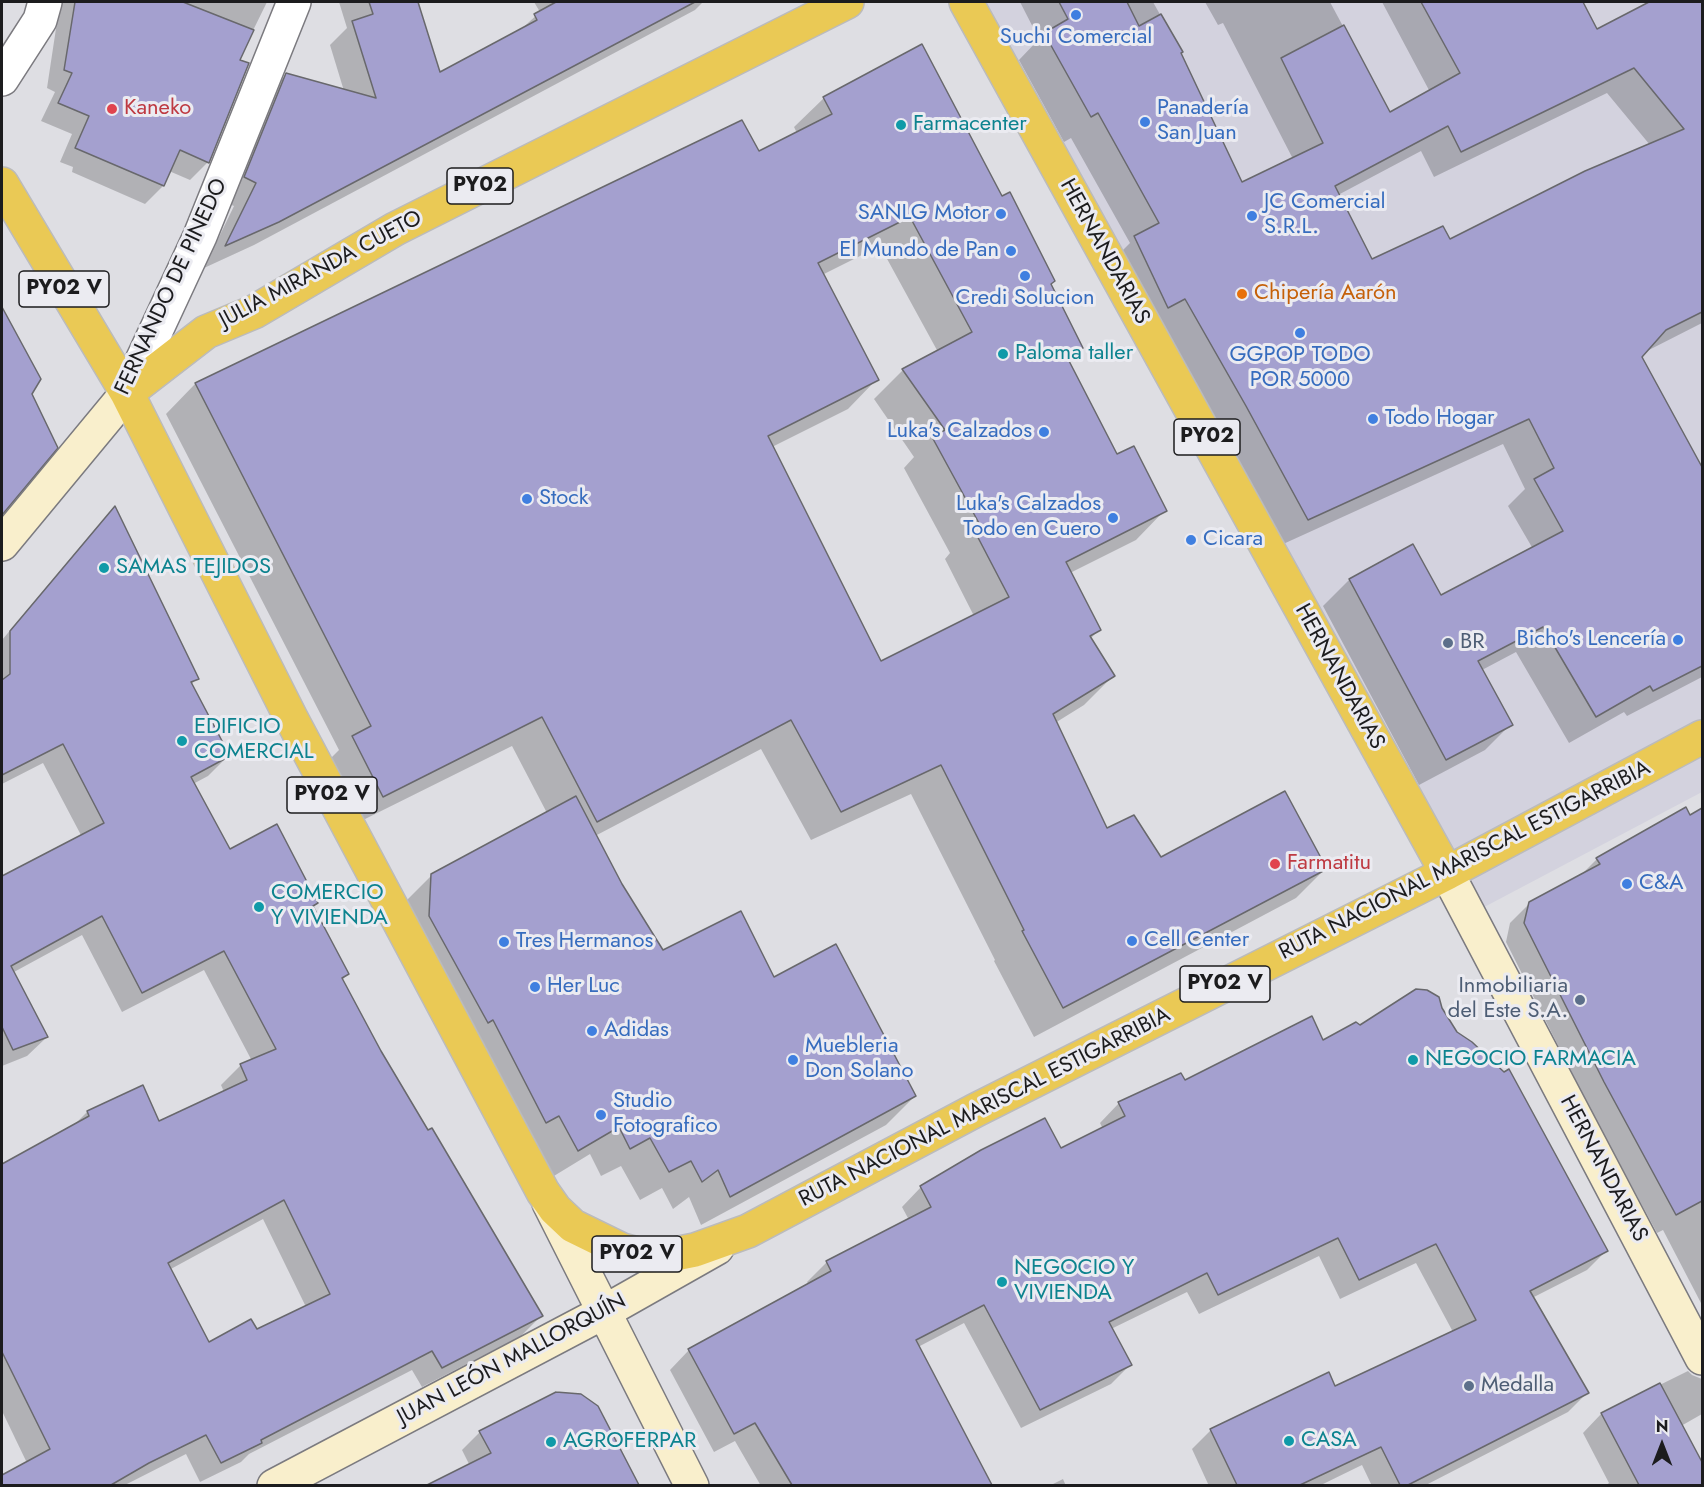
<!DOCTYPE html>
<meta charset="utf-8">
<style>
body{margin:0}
#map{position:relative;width:1704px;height:1487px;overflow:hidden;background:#dedee3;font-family:Jost,sans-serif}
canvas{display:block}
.frame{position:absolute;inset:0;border:3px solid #1c1c1e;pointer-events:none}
.north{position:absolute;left:1632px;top:1415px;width:60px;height:60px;-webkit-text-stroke:4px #ebebf1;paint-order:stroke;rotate:0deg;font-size:16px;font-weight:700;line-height:24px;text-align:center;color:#1c1c1e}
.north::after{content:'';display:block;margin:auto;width:21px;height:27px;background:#1c1c1e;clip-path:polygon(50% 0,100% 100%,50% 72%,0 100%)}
</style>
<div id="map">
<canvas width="1704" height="1487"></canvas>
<div class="frame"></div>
<div class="north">N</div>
</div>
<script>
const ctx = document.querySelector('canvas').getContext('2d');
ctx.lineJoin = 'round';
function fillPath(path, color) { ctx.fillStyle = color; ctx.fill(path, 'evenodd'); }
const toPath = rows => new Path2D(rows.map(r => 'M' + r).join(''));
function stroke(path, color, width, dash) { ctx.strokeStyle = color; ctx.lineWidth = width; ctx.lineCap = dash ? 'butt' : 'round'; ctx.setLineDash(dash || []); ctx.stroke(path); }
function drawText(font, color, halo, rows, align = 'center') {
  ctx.font = font + ' Jost,sans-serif'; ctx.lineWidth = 6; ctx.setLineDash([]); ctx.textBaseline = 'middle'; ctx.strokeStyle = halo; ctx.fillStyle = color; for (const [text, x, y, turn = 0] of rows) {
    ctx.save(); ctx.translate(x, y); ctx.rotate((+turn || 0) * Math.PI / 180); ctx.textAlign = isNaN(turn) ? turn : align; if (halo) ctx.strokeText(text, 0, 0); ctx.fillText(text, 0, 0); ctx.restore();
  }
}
const built = toPath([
 [955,2,1702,2,1702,792,1454,923]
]);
const shadow = toPath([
 [60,2,267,2,238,61,208,162,190,180,169,171,163,186,145,204,72,172,73,167,60,162,72,134,41,121,55,92,47,88],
 [339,2,417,2,439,74,517,33,540,12,534,2,703,2,695,10,254,245,204,268,234,206,222,201,263,98,286,75,344,91,330,45,347,28],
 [1020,2,1153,2,1181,52,1179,54,1241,184,1293,159,1223,23,1218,25,1205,2,1330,2,1390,114,1430,92,1382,2,1581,2,1596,31,1652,2,1702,2,1702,323,1643,353,1640,357,1702,470,1702,677,1627,716,1624,712,1569,743,1516,652,1482,670,1511,724,1485,750,1419,785,1323,606,1349,580,1413,546,1440,597,1533,549,1508,506,1525,489,1503,444,1281,545,1109,264,1130,243,1071,138,1064,142,1019,60,1039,39],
 [1607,93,1650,145,1449,241,1371,261,1338,195,1421,151,1434,177],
 [824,98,1002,198,1050,285,1082,348,1068,361,1117,456,1165,510,1136,540,1070,573,1099,630,1090,639,1113,676,1084,705,1055,723,1106,830,1160,859,1325,869,1296,898,1034,1037,994,961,995,960,911,794,811,840,761,749,595,836,620,885,663,952,773,979,915,1096,886,1125,701,1225,689,1197,673,1209,662,1188,640,1200,621,1166,601,1176,590,1154,549,1179,403,904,432,875,547,813,512,746,353,825,323,766,339,750,166,414,195,384,741,122,758,153,797,133,794,127],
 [880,246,938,352,903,370,874,399,914,457,904,468,950,553,945,559,974,616,880,663,772,447,848,409,877,379,822,275],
 [2,310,39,379,31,394,56,447,2,513],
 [115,508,197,678,191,685,228,756,208,776,193,784,230,851,317,903,312,907,348,974,342,980,380,1051,541,1316,521,1336,422,1387,412,1370,249,1454,241,1462,200,1482,186,1454,123,1486,2,1486,2,1476,27,1463,2,1411,2,1166,72,1127,87,1112,158,1123,224,1092,221,1085,241,1065,252,1061,204,970,122,1012,82,935,14,972,47,1037,27,1056,2,1066,2,878,82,837,43,763,2,784,2,640,96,528],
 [263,1219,306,1307,257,1331,208,1344,169,1270],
 [1702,810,1702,1305,1663,1230,1657,1233,1588,1105,1506,942,1510,923,1530,903,1580,876,1597,859],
 [1441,1009,1606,1251,1587,1270,1532,1298,1587,1393,1568,1412,1424,1486,1372,1486,1362,1465,1319,1486,1209,1486,1192,1449,1211,1430,1335,1387,1453,1332,1416,1263,1340,1299,1319,1256,1199,1314,1187,1292,1111,1329,1130,1365,1111,1384,1021,1428,964,1323,918,1347,991,1486,761,1486,735,1441,714,1452,670,1370,689,1350,809,1285,807,1282,826,1263,909,1220,902,1207,921,1187,1060,1150,1103,1129,1100,1123,1119,1103,1323,1042,1359,1027],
 [1688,1371,1692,1375,1702,1379,1702,1371,1702,1414,1681,1426,1702,1466,1702,1486,1605,1486,1609,1483,1583,1433,1601,1414],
 [597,1407,637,1486,430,1486,470,1466,462,1450,480,1432],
 [1063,1479,1066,1486,1049,1486]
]);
const building = toPath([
 [75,2,183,2,254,30,240,60,249,63,209,163,180,150,164,186,75,148,89,116,58,103,72,73,64,70,75,2],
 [369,2,418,2,440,72,537,20,534,14,556,2,695,2,279,222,225,246,256,183,244,177,286,73,376,98,352,21,373,14,369,2],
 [1059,2,1127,2,1139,26,1161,14,1183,52,1181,53,1242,182,1323,143,1281,58,1344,25,1390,112,1460,73,1421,2,1583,2,1597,29,1649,2,1702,2,1702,312,1666,330,1642,357,1702,467,1702,666,1653,691,1650,686,1596,717,1543,627,1478,661,1513,725,1446,760,1349,579,1413,544,1441,595,1563,531,1534,479,1554,468,1529,419,1308,520,1246,406,1185,299,1168,308,1134,236,1159,223,1098,113,1091,117,1044,33,1068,19,1059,2],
 [1634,68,1684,129,1585,171,1450,239,1443,226,1372,259,1335,186,1448,126,1461,152,1634,68],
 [922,44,1002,196,1010,192,1055,281,1051,284,1083,348,1067,357,1117,454,1134,446,1167,511,1066,562,1101,630,1090,636,1115,676,1053,714,1107,828,1134,815,1161,857,1285,791,1327,869,1063,1008,1022,931,1024,930,941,765,841,812,791,720,597,822,542,717,383,797,352,736,371,726,195,383,742,120,759,151,832,114,823,97,922,44],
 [910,217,972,332,902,369,945,430,932,437,980,525,973,528,1009,597,881,661,768,436,879,380,818,263,910,217],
 [2,307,41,379,32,394,58,448,2,515,2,307],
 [115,506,199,679,191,682,230,756,191,777,230,849,277,824,318,903,313,906,349,974,342,978,381,1051,428,1130,432,1128,543,1316,442,1368,432,1351,261,1440,262,1443,221,1463,206,1435,149,1463,111,1485,2,1485,2,1475,50,1449,2,1352,2,1164,89,1116,87,1111,143,1085,159,1121,247,1080,240,1064,276,1049,224,951,142,993,102,916,11,966,48,1037,13,1050,2,1027,2,876,104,823,63,744,2,775,2,680,10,674,10,631,115,506],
 [284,1200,330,1294,257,1329,251,1319,209,1342,168,1263,284,1200],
 [576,796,622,884,663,950,741,911,774,977,836,944,916,1096,730,1197,718,1170,702,1182,691,1161,669,1172,650,1138,630,1149,619,1127,578,1151,559,1116,546,1123,493,1020,488,1023,429,916,431,874,576,796],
 [1686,807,1690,815,1702,808,1702,1201,1676,1215,1604,1082,1524,923,1529,902,1600,864,1596,858,1686,807],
 [1416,989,1427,990,1439,997,1442,1008,1457,1032,1472,1042,1504,1072,1509,1069,1608,1251,1530,1291,1589,1393,1408,1485,1400,1485,1381,1447,1300,1485,1237,1485,1210,1429,1329,1372,1335,1386,1476,1320,1436,1244,1359,1280,1338,1238,1218,1295,1207,1273,1109,1322,1132,1365,1040,1410,984,1305,916,1340,992,1485,792,1485,755,1423,734,1434,688,1349,831,1271,826,1261,931,1207,920,1186,981,1150,1045,1118,1061,1148,1125,1116,1118,1102,1181,1073,1185,1080,1312,1016,1323,1040,1356,1022,1360,1025,1416,989],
 [1660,1383,1702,1462,1702,1485,1639,1485,1601,1413,1660,1383],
 [556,1392,581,1394,598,1406,639,1485,427,1485,491,1453,479,1431,556,1392]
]);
const street = toPath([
 [2,79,40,20,45,2],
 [127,393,200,236,294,2]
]);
const secondary = toPath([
 [2,544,127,393],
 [1447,873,1702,1358],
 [549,1203,692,1486],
 [274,1486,604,1312,717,1248]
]);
const highway = toPath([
 [966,2,1447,873],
 [2,184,127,393,291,718,543,1192,555,1209,573,1226,622,1250,645,1256,670,1255,695,1250,748,1231,976,1110,1447,873,1702,737],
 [127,393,206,332,254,312,395,229,847,2]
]);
const markers = [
 [1076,15,6,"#3f7fe0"],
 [112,109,6,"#e0444e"],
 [1145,122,6,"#3f7fe0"],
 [901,125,6,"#0f9aa8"],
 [1001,214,6,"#3f7fe0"],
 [1252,216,6,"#3f7fe0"],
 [1011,251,6,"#3f7fe0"],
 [1025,276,6,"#3f7fe0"],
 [1242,294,6,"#e8710a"],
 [1300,333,6,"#3f7fe0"],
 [1003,354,6,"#0f9aa8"],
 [1373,419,6,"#3f7fe0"],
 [1044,432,6,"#3f7fe0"],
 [527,499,6,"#3f7fe0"],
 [1113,518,6,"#3f7fe0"],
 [1191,540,6,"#3f7fe0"],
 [104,568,6,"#0f9aa8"],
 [1678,640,6,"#3f7fe0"],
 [1448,643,6,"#5c6f8a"],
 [182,741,6,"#0f9aa8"],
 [1275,864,6,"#e0444e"],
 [1627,884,6,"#3f7fe0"],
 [259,907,6,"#0f9aa8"],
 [1132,941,6,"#3f7fe0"],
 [504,942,6,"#3f7fe0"],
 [535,987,6,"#3f7fe0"],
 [1580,1000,6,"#5c6f8a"],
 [592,1031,6,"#3f7fe0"],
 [793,1060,6,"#3f7fe0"],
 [1413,1060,6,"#0f9aa8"],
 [601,1115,6,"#3f7fe0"],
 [1002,1282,6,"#0f9aa8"],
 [1469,1386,6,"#5c6f8a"],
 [1289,1441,6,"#0f9aa8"],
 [551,1442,6,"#0f9aa8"]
];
const shields = [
 [480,186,66],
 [64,289,90],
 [1207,437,66],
 [332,795,90],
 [1225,984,90],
 [637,1254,90]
];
const shieldNames = [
 ["PY02",480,186],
 ["PY02 V",64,289],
 ["PY02",1207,437],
 ["PY02 V",332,795],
 ["PY02 V",1225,984],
 ["PY02 V",637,1254]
];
const shopNames = [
 ["Suchi Comercial",1076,38,"center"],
 ["Panadería",1157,109],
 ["San Juan",1157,134],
 ["JC Comercial",1264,203],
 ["S.R.L.",1264,228],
 ["SANLG Motor",989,214,"right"],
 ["El Mundo de Pan",999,251,"right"],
 ["Credi Solucion",1025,299,"center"],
 ["GGPOP TODO",1300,356,"center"],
 ["POR 5000",1300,381,"center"],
 ["Todo Hogar",1385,419],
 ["Luka's Calzados",1032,432,"right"],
 ["Stock",539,499],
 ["Luka's Calzados",1101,505,"right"],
 ["Todo en Cuero",1101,530,"right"],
 ["Cicara",1203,540],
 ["Bicho's Lencería",1666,640,"right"],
 ["C&A",1639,884],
 ["Cell Center",1144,941],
 ["Tres Hermanos",516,942],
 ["Her Luc",547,987],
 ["Adidas",604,1031],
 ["Muebleria",805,1047],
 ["Don Solano",805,1072],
 ["Studio",613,1102],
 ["Fotografico",613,1127]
];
const healthNames = [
 ["Kaneko",124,109],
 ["Farmatitu",1287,864]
];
const cultureNames = [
 ["Farmacenter",913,125],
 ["Paloma taller",1015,354],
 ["SAMAS TEJIDOS",116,568],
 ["EDIFICIO",194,728],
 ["COMERCIAL",194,753],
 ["COMERCIO",271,894],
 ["Y VIVIENDA",271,919],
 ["NEGOCIO FARMACIA",1425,1060],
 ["NEGOCIO Y",1014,1269],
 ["VIVIENDA",1014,1294],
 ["CASA",1301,1441],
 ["AGROFERPAR",563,1442]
];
const streetNames = [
 ["HERNANDARIAS",1104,252,61],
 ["JULIA MIRANDA CUETO",321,270,-28],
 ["FERNANDO DE PINEDO",172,287,-65],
 ["HERNANDARIAS",1339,677,61],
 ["RUTA NACIONAL MARISCAL ESTIGARRIBIA",1465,861,-27],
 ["RUTA NACIONAL MARISCAL ESTIGARRIBIA",985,1108,-27],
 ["HERNANDARIAS",1603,1169,62],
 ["JUAN LEÓN MALLORQUÍN",512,1360,-28]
];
const foodNames = [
 ["Chipería Aarón",1254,294]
];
const serviceNames = [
 ["BR",1460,643],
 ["Inmobiliaria",1568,987,"right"],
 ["del Este S.A.",1568,1012,"right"],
 ["Medalla",1481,1386]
];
fillPath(built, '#d3d2de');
fillPath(shadow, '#0003');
fillPath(building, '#a4a0cf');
stroke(building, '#68686c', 1.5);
stroke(street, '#7b7a7f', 36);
stroke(secondary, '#7b7a7f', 36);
stroke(highway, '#bbbbbc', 36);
stroke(street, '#fff', 33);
stroke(secondary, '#f9efcc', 33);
stroke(highway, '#eac955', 33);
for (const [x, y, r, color] of markers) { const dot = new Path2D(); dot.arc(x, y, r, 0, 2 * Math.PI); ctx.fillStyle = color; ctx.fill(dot); stroke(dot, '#ebebf1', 2); }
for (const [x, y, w] of shields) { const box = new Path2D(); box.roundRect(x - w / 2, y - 18, w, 36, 4.5); ctx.fillStyle = '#ebebf1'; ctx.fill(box); stroke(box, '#1c1c1e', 1.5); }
drawText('bold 21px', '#1c1c1e', null, shieldNames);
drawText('22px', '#366cbe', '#ebebf1', shopNames, 'left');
drawText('22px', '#be3a42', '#ebebf1', healthNames, 'left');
drawText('22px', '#0d838f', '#ebebf1', cultureNames, 'left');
drawText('22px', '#1c1c1e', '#ebebf1', streetNames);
drawText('22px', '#c56008', '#ebebf1', foodNames, 'left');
drawText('22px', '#4e5e75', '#ebebf1', serviceNames, 'left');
</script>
